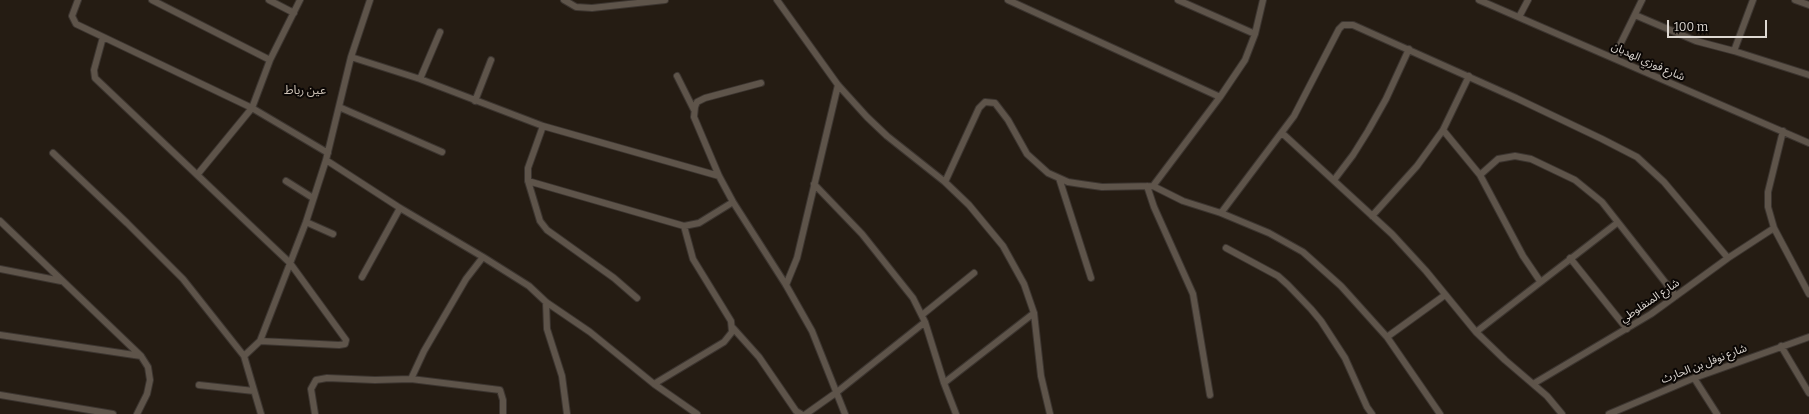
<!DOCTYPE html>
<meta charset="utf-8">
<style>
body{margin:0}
#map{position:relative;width:1809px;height:414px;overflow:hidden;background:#251c13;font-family:Bitter,serif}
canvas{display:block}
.scale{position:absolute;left:1667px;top:20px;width:100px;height:18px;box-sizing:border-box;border:2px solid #ded8d2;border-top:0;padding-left:5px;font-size:12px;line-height:14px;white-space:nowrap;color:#ded8d2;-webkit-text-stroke:3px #0b0705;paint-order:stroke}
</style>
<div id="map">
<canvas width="1809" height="414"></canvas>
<div class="scale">100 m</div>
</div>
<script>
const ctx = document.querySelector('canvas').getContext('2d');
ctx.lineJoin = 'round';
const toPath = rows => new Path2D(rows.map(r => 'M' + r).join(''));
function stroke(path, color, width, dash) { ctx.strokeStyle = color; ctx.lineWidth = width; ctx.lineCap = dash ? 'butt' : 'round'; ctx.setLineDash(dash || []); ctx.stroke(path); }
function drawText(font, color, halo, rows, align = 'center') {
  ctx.font = font + ' Bitter,"Noto Sans Arabic",serif'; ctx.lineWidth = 4; ctx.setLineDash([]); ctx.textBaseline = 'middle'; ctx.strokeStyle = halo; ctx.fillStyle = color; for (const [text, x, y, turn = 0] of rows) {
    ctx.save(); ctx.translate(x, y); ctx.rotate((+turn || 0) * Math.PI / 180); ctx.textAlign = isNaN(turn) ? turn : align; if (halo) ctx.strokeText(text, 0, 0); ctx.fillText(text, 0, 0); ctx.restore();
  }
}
const minor = toPath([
 [78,0,72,16,76,24,252,108,197,175],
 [152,0,270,60],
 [269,0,294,13],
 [300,0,270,60,252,108,328,153],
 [564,0,576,7,592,8,665,0],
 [777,0,838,85,867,117,887,136,945,182,969,205,1003,246,1024,284,1034,313,1041,376,1050,414],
 [1008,0,1220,97],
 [1178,0,1255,34],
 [1479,0,1809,143],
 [1795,0,1809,5],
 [1635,15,1696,41,1734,51,1809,75],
 [1519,17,1528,0],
 [103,37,94,70,95,78,290,263,346,340,345,344,339,345,260,341],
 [1734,51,1753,0],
 [351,57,420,79,543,126,719,176],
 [1614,57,1642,0],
 [677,76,694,110],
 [420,79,440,32],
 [761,83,705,98,697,102,695,107,694,117,719,176,733,202,786,285,812,331,845,414],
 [475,101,491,60],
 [339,107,442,152],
 [543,126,528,168,528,181,540,221,547,230,614,278,637,298],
 [1443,130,1480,175,1523,256,1540,281],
 [1783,131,1768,192,1768,207,1774,228,1809,294],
 [1282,133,1392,234,1426,271,1476,332,1505,360,1547,396,1562,414],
 [53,153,127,223,183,279,244,356,261,414],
 [326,160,400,208,483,257],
 [1480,175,1498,159,1515,156,1531,159,1575,180,1602,202,1676,296],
 [1059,178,1091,278],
 [1334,180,1353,155,1368,131,1386,99,1409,49],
 [286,181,313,198],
 [528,181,684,226,699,223,733,202],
 [945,182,979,108,985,102,995,103,1008,120,1027,154,1048,173,1068,182,1081,184,1102,187,1153,186,1183,201,1221,213,1269,233,1303,252,1341,286,1387,337,1440,414],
 [814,184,862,234,913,298,925,322,944,383,956,414],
 [1147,186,1154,207,1193,294,1210,395],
 [1153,186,1220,97,1245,60,1255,34,1263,0],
 [1221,213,1294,116,1339,29,1343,25,1353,25,1516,98,1602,139,1637,157,1664,182,1728,258],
 [1372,216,1417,166,1443,130,1469,76],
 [0,221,141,356],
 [306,222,333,234],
 [1226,248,1278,276,1288,285,1311,309,1321,321,1345,358,1367,407,1372,414],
 [1570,258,1627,329],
 [0,269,61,281],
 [362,277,400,208],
 [786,285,797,258,838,85],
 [546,302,547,329,562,376,567,414],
 [922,315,974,273],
 [733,328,759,357,796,411,801,414],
 [1476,332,1617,223],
 [0,335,141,356,148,367,150,380,147,394,137,414],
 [1387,337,1445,295],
 [1781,346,1809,393],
 [244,356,260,341,306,222,326,160,351,57,370,0],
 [1694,378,1717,414],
 [944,383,1034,313],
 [654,384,724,342,732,332,731,321,693,259,684,226],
 [1533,384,1651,314,1728,258,1774,228],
 [199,385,254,391],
 [0,395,113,414],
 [315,414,311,389,316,380,327,378,375,380,411,379],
 [503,414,503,400,500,390,411,379,424,351,466,279,483,257,529,286,546,302,590,332,654,384,697,414],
 [806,414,837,392,925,322],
 [1609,414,1694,378,1809,337]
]);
const streetNames = [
 ["شارع فوزي الهدبان",1648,62,24],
 ["شارع المنفلوطي",1650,301,-34],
 ["شارع نوفل بن الحارث",1704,364,-21]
];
const neighbourhoodNames = [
 ["عين رباط",305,91]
];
stroke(minor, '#3c3530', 8);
stroke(minor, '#5e544a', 6);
drawText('11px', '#ded8d2', '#0b0705', streetNames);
drawText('12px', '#cec3b7', '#0b0705', neighbourhoodNames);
</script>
